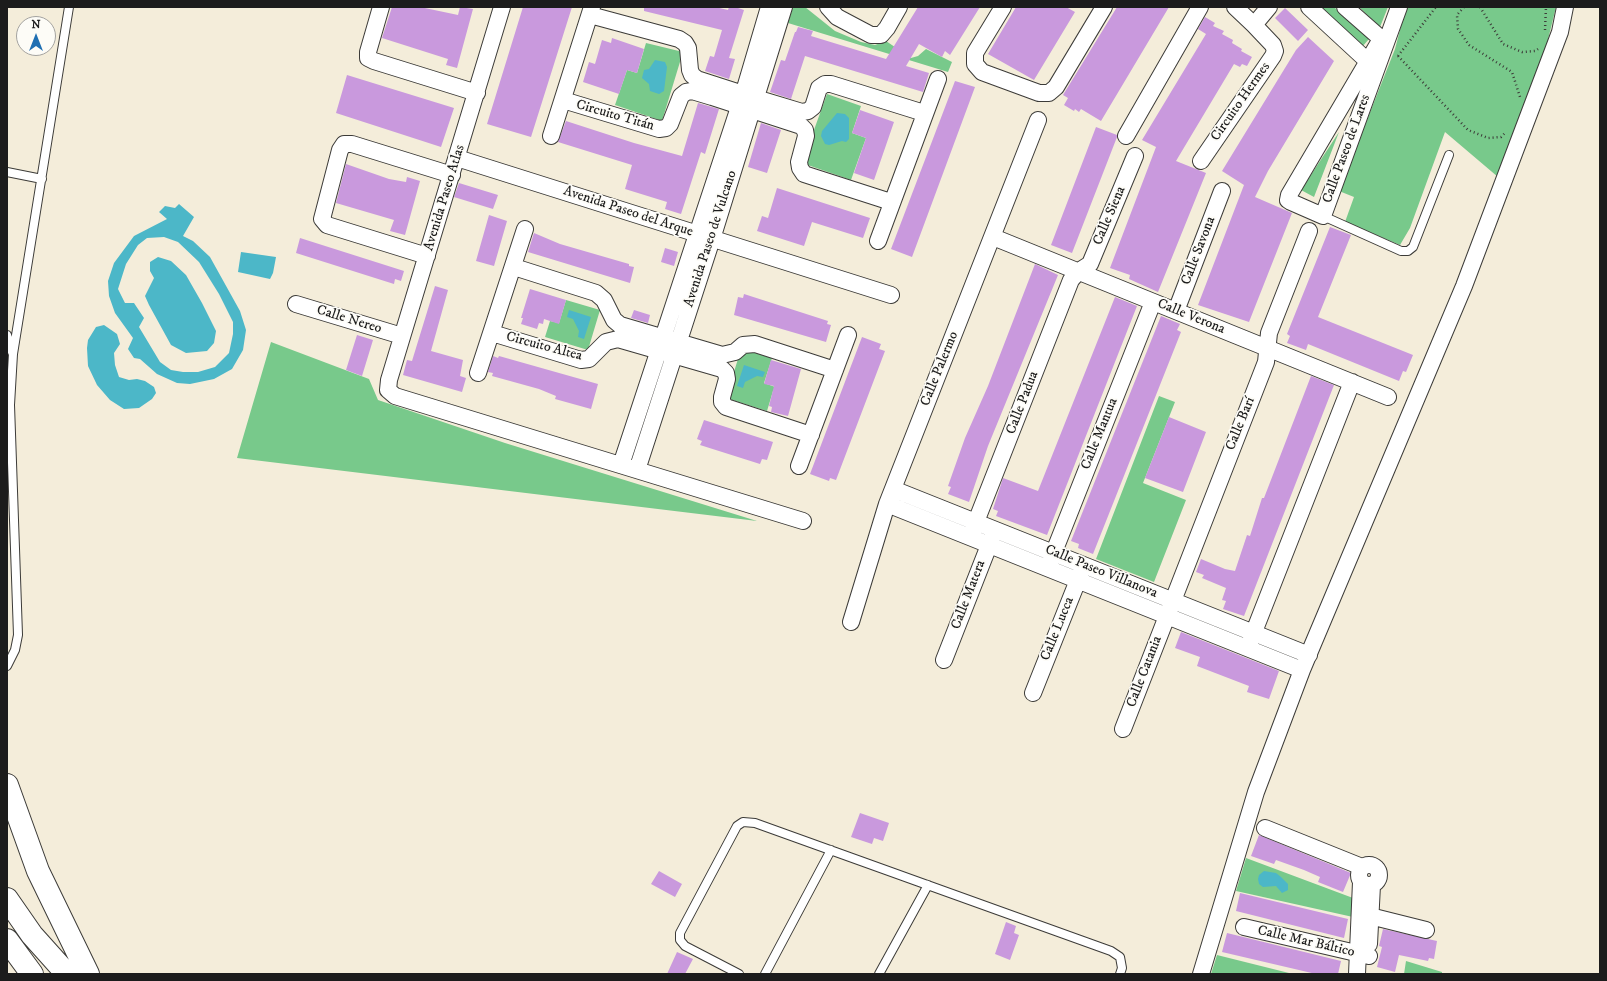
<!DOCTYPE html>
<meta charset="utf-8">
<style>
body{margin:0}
#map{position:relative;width:1607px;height:981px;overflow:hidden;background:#f4edda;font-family:"IM FELL DW Pica",serif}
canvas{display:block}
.frame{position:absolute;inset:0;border:8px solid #1c1c1c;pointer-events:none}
.north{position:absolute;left:16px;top:16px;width:40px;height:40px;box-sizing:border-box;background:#fdfcf7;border:1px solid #a3a29f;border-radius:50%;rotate:0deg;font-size:11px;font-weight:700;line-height:16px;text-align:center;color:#1c1c1c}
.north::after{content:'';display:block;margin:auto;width:14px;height:18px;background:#1f6fb2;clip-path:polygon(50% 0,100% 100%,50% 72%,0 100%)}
</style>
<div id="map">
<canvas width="1607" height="981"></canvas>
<div class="frame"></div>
<div class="north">N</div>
</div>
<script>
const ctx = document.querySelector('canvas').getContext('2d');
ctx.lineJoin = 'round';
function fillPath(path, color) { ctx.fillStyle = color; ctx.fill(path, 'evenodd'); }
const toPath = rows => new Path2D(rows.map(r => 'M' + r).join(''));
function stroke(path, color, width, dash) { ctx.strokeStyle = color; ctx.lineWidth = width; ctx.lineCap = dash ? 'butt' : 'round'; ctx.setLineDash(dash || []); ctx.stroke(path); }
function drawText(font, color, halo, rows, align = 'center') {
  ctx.font = font + ' "IM FELL DW Pica",serif'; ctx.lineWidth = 3.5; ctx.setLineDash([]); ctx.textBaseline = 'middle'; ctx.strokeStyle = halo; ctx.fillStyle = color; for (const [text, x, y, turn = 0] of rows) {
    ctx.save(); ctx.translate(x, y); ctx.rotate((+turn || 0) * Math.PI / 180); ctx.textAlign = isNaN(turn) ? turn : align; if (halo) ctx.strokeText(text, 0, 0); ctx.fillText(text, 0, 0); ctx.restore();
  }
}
const green = toPath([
 [793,7,805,7,835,31,861,42,875,45,886,41,911,58,918,56,926,49,952,62,948,72,788,23],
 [1317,7,1334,7,1369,39,1362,47],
 [1361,7,1388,7,1380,27,1360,8],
 [1406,7,1556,7,1543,60,1498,177,1445,132,1410,228,1400,245,1345,222,1354,197,1339,191,1395,49],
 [646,43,683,52,662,121,615,105,627,70,637,73],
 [827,94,861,106,852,133,866,138,851,180,802,163],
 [1339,132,1314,197,1301,190],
 [566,300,600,310,588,350,545,337,550,321,559,323],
 [271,342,369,379,378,400,505,443,757,521,237,458],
 [741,349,772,358,764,383,778,388,773,391,767,411,726,398],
 [1159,396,1175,402,1143,483,1186,500,1154,582,1096,559],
 [1246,858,1353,898,1353,917,1236,891],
 [1217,955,1293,974,1211,974],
 [1406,961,1442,972,1442,974,1404,974]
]);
const water = toPath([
 [655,60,665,62,667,67,664,91,659,94,650,91,649,84,642,78,644,70,649,69],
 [837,113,845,114,849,118,849,139,846,142,842,141,829,145,825,144,821,136,822,131],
 [179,204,194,217,183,236,193,241,210,257,240,311,246,330,243,350,232,369,214,379,190,384,177,383,157,374,140,359,134,358,128,349,133,338,115,313,109,296,108,281,114,263,134,236,167,219,159,212,165,206,175,208],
 [164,237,178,242,199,262,219,294,233,322,233,334,229,353,215,367,198,372,183,372,171,370,160,362,139,327,144,318,134,303,125,303,118,289,126,264,138,245,147,238],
 [241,252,276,257,273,273,270,279,238,272],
 [158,257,171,261,186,275,202,303,216,331,214,343,207,351,186,353,171,345,149,305,145,296,154,278,150,271,150,262],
 [569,310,591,317,584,339,578,337,579,331,573,319,567,317],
 [104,325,117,334,120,344,114,353,115,365,119,377,129,380,137,379,145,381,154,387,156,393,152,399,139,408,124,409,110,400,97,385,88,366,87,348,88,340,96,327],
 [744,365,765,372,763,377,757,376,745,382,743,388,737,386],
 [1264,871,1276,873,1281,877,1288,884,1288,890,1282,893,1276,886,1263,887,1259,884,1258,879,1259,875]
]);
const building = toPath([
 [392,7,420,7,458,15,460,7,473,9,457,68,446,65,448,59,382,38],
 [523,7,572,7,531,137,487,124],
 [644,7,715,7,728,10,729,7,735,7,744,10,729,58,735,59,729,79,705,71,710,56,714,57,722,30,644,11],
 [918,7,980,7,950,55,945,51,942,57,919,44,906,66,929,73,923,92,805,56,791,99,770,92,781,60,785,61,795,32,796,32,798,27,813,31,811,36,886,59],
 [1016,7,1066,7,1075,12,1034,80,988,54],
 [1117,7,1169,7,1101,121,1081,109,1079,112,1075,109,1074,111,1064,105,1068,98,1063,95],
 [1285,8,1308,30,1298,41,1275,18],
 [1205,17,1215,23,1213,26,1224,31,1222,34,1233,40,1232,43,1242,49,1241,51,1252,57,1247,66,1242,64,1240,67,1234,64,1176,161,1206,173,1158,292,1129,279,1130,275,1110,268,1156,147,1142,140,1206,34,1198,29],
 [1308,37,1334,61,1268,171,1255,197,1292,213,1249,322,1198,305,1244,185,1222,171,1296,50],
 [612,38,644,49,637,73,627,70,619,94,583,82,589,62,595,64,602,40,611,43],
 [347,75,454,108,441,147,336,113],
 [955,81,975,87,912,257,891,249],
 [698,103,719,109,705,154,701,152,681,214,665,209,667,202,625,189,632,165,558,142,566,121,634,143,682,156],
 [860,110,894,122,874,180,854,173,866,138,852,133],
 [761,123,781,130,767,173,748,167],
 [1096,127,1117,135,1117,137,1072,253,1051,245],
 [346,164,389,179,406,182,407,177,420,181,405,235,390,231,394,220,336,203],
 [459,183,498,195,493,209,454,197],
 [777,188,870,218,863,238,812,222,804,246,757,231,762,216,768,218],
 [489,215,507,221,494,266,476,261],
 [1330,227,1351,235,1318,317,1413,355,1406,372,1403,371,1399,381,1308,344,1306,350,1287,343,1290,336,1287,334],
 [534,233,560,244,629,264,629,266,634,267,630,283,528,252],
 [300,238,404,271,401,281,395,279,394,284,296,253],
 [665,248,678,252,674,266,661,262],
 [1035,264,1058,275,988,446,969,502,948,494,951,487,948,486,965,438,988,386],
 [435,286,448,290,431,351,463,360,460,376,466,378,462,392,403,375,407,360,412,361],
 [530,289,566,300,559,324,544,319,543,324,539,323,537,329,521,324,523,318,521,318],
 [744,294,828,321,827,324,831,325,826,342,734,315,738,297,743,298],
 [1115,297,1137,306,1047,535,996,516,998,511,993,509,1003,478,1038,491],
 [634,310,650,315,648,323,631,318],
 [1161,316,1180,324,1177,330,1181,332,1093,554,1078,548,1079,544,1071,541],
 [357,335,373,340,362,376,346,370],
 [862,337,881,344,879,349,885,351,836,480,830,478,829,481,810,474],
 [493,356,498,358,499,356,598,384,591,409,555,399,556,396,539,389,492,376,493,373,488,372],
 [771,360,801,369,788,416,771,412,772,407,769,406,774,386,764,384],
 [1311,376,1334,385,1244,616,1223,609,1226,601,1222,600,1226,588,1202,578,1204,575,1196,572,1201,559,1225,569,1235,571,1247,535,1250,536,1262,498,1264,498],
 [1169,417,1206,432,1183,492,1145,478],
 [704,420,773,442,767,460,762,459,760,464,700,445,702,441,697,439],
 [1181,632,1279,671,1269,699,1247,692,1249,686,1197,666,1200,657,1175,648],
 [860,813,889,823,883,841,874,838,872,844,851,837],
 [1259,835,1351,873,1343,892,1318,882,1320,877,1304,870,1276,860,1274,864,1251,856],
 [659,871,682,884,675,897,651,884],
 [1240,893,1348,919,1344,938,1236,911],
 [1006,922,1016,926,1014,933,1019,935,1010,960,995,954],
 [1383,929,1437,941,1434,959,1429,958,1428,961,1399,955,1395,972,1377,967,1382,947,1379,946],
 [1227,933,1341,961,1338,974,1316,974,1222,952],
 [677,952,693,959,685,974,667,974]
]);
const path = toPath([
 [1464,7,1457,15,1458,29,1469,45,1512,72,1520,97],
 [1480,7,1503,44,1522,52,1535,51,1538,49],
 [1545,30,1546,7],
 [1398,56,1468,130,1488,138,1501,137,1506,132],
 [1398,56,1436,7]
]);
const lane = toPath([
 [7,172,42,179],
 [1323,216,1401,251,1408,251,1413,247,1449,155],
 [7,335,12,352],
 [7,666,15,650,18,635,10,405,13,354,69,7],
 [739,974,685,946,680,940,680,933,737,826,743,822,755,823,1111,951,1120,957,1122,968,1120,974],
 [765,974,831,850],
 [879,974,928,885]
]);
const street = toPath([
 [381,7,368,52,368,58,374,61,477,93],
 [502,7,389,380,388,390,395,396,803,521],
 [828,7,837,17,871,35,881,35,887,28,899,7],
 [1003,7,975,53,975,64,982,72,1039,93,1049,93,1056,87,1104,7],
 [1309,7,1375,68],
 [1345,7,1386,43],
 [590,15,679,39,685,43,688,48,690,70,692,75,697,79,756,98,802,112,808,111,813,107,819,88,825,84,831,84,924,113],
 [1254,25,1269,7],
 [1381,39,1289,195,1288,200,1291,202,1323,216,1399,7],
 [563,100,659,129,666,128,670,124,681,96,686,92,692,91,712,97,801,126,805,130,806,136,799,162,800,168,804,174,891,202],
 [551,136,592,7],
 [1126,136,1200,7],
 [457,158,891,295],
 [1201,161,1273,56,1275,51,1273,45,1254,25,1235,7],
 [993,237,1388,397],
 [878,241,938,79],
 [427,256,327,225,322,219,340,150,344,144,352,144,452,175],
 [514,267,596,293,604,300,614,320,620,325,722,355,735,352,743,345,755,344,835,370],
 [296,304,402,336],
 [1176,311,1222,191],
 [492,333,581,360,589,359,606,342,618,339,722,369,726,373,727,379,722,397,722,402,726,407,811,435],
 [478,373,525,229],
 [621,465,743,95,769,7],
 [799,466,848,335],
 [637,470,712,239,784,7],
 [893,489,1309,655],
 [887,504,1302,670],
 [972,532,1071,280,1079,271,1090,264,1135,156],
 [1050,562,1153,302],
 [851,622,887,504,1038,120],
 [1250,642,1352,382],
 [944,660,993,535],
 [1033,693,1082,570],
 [1123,729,1266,362,1269,333,1309,231],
 [1265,828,1362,867],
 '1359 875a10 10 0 1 1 20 0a10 10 0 1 1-20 0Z',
 [1370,916,1426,930],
 [1244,927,1369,956],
 [1369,944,1372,885],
 [1201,974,1256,792,1302,670,1464,286,1560,32,1565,7],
 [1357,974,1361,882]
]);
const highway = toPath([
 [7,785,38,871,88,974],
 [7,899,32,935,67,974],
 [7,940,32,974]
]);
const streetNames = [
 ["Circuito Hermes",1241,102,-55],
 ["Circuito Titán",615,116,16],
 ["Calle Paseo de Lares",1347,149,-70],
 ["Avenida Paseo Atlas",445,198,-73],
 ["Avenida Paseo del Arque",628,212,18],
 ["Calle Siena",1110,216,-67],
 ["Avenida Paseo de Vulcano",711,239,-72],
 ["Calle Savona",1199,251,-69],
 ["Calle Verona",1191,317,22],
 ["Calle Nereo",349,320,17],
 ["Circuito Altea",544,347,15],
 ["Calle Palermo",940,369,-68],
 ["Calle Padua",1023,403,-69],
 ["Calle Barí",1241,424,-68],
 ["Calle Mantua",1100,434,-68],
 ["Calle Paseo Villanova",1101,572,22],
 ["Calle Matera",969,595,-69],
 ["Calle Lucca",1058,629,-68],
 ["Calle Catania",1145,672,-69],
 ["Calle Mar Báltico",1306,942,13]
];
fillPath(green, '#78c98b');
fillPath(water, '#4cb7c8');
fillPath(building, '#c999dd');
stroke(lane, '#3c3b38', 10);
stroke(street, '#3c3b38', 18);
stroke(highway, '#3c3b38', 24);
stroke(path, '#3c3b38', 2.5, [1, 3]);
stroke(lane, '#fff', 8);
stroke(street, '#fff', 16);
stroke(highway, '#fff', 22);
drawText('14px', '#1c1c1c', '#fdfcf7', streetNames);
</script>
